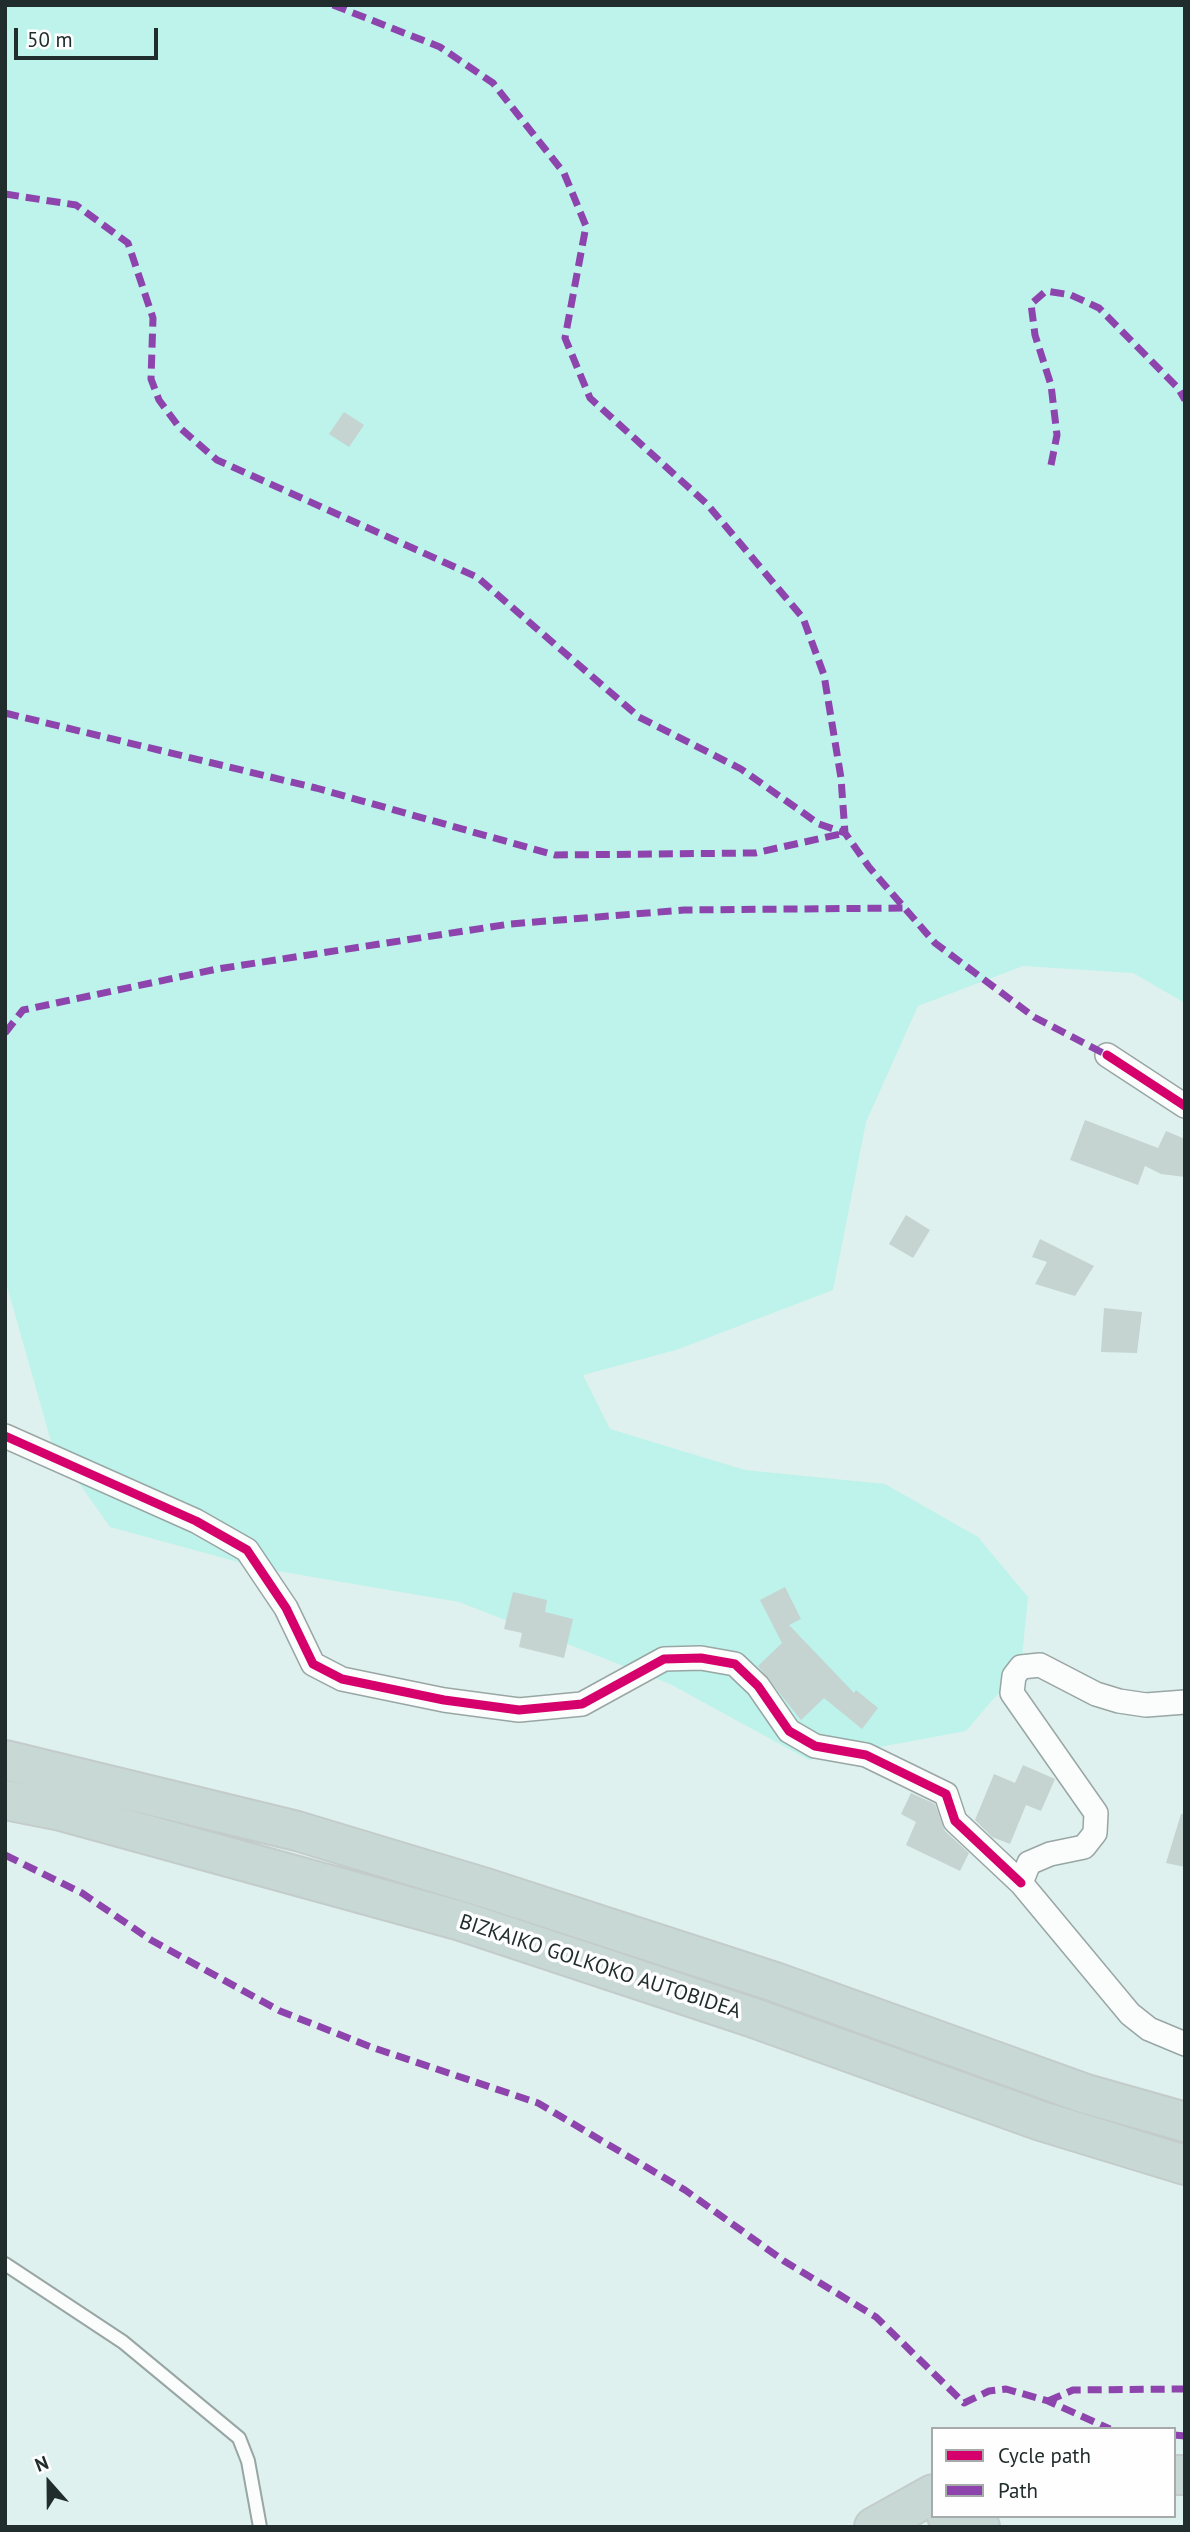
<!DOCTYPE html>
<style>
body{margin:0}
#map{position:relative;width:1190px;height:2532px;overflow:hidden;background:#dff1ee;font-family:"PT Sans",sans-serif}
canvas{display:block}
.frame{position:absolute;inset:0;border:7px solid #212d2c;pointer-events:none}
.legend{position:absolute;left:931px;top:2427px;width:245px;height:91px;box-sizing:border-box;background:#fefefe;border:2px solid #a6aaaa;margin:0;padding:9px 12px;list-style:none;font-size:21px;color:#212d2c}
.legend li{display:flex;align-items:center;gap:14px;height:35px}
.legend b{width:35px;border:2px solid #a6aaaa}
.north{position:absolute;left:14px;top:2448px;width:70px;height:70px;-webkit-text-stroke:5px #fefefe;paint-order:stroke;rotate:339deg;font-size:19px;font-weight:700;line-height:28px;text-align:center;color:#212d2c}
.north::after{content:'';display:block;margin:auto;width:24px;height:32px;background:#212d2c;clip-path:polygon(50% 0,100% 100%,50% 72%,0 100%)}
.scale{position:absolute;left:14px;top:28px;width:144px;height:32px;box-sizing:border-box;border:4px solid #212d2c;border-top:0;padding-left:9px;font-size:21px;line-height:24px;white-space:nowrap;color:#212d2c;-webkit-text-stroke:5px #fefefe;paint-order:stroke}
</style>
<div id="map">
<canvas width="1190" height="2532"></canvas>
<div class="frame"></div>
<ul class="legend">
<li><b style="height:9px;background:#d6006c"></b>Cycle path</li>
<li><b style="height:9px;background:#8e44ad"></b>Path</li>
</ul>
<div class="north">N</div>
<div class="scale">50 m</div>
</div>
<script>
const ctx = document.querySelector('canvas').getContext('2d');
ctx.lineJoin = 'round';
function fillPath(path, color) { ctx.fillStyle = color; ctx.fill(path, 'evenodd'); }
const toPath = rows => new Path2D(rows.map(r => 'M' + r).join(''));
function stroke(path, color, width, dash) { ctx.strokeStyle = color; ctx.lineWidth = width; ctx.lineCap = dash ? 'butt' : 'round'; ctx.setLineDash(dash || []); ctx.stroke(path); }
function drawText(font, color, halo, rows, align = 'center') {
  ctx.font = font + ' "PT Sans",sans-serif'; ctx.lineWidth = 7; ctx.setLineDash([]); ctx.textBaseline = 'middle'; ctx.strokeStyle = halo; ctx.fillStyle = color; for (const [text, x, y, turn = 0] of rows) {
    ctx.save(); ctx.translate(x, y); ctx.rotate((+turn || 0) * Math.PI / 180); ctx.textAlign = isNaN(turn) ? turn : align; if (halo) ctx.strokeText(text, 0, 0); ctx.fillText(text, 0, 0); ctx.restore();
  }
}
const green = toPath([
 [5,5,1185,5,1185,1003,1133,973,1023,966,918,1006,866,1122,833,1290,676,1350,583,1375,610,1429,745,1470,885,1484,978,1537,1028,1597,1021,1667,966,1731,809,1760,670,1684,459,1602,260,1568,110,1527,52,1445,5,1279]
]);
const building = toPath([
 [344,412,364,425,349,447,329,434],
 [1085,1120,1158,1148,1166,1131,1185,1139,1185,1177,1161,1174,1145,1166,1138,1185,1070,1160],
 [906,1215,930,1230,913,1258,889,1244],
 [1040,1239,1094,1266,1075,1296,1035,1284,1047,1262,1032,1257],
 [1104,1308,1142,1312,1137,1353,1101,1352],
 [785,1587,801,1619,789,1625,854,1693,856,1690,878,1708,862,1729,824,1698,801,1720,758,1666,782,1643,760,1600],
 [513,1592,547,1600,545,1612,573,1619,564,1658,519,1647,522,1633,504,1629],
 [1023,1765,1055,1779,1041,1811,1026,1805,1010,1844,992,1837,975,1820,994,1774,1015,1783],
 [911,1793,935,1804,945,1831,969,1853,960,1871,906,1845,916,1822,901,1814],
 [1181,1814,1185,1814,1185,1867,1166,1863]
]);
const lane = toPath([
 [5,2264,123,2342,239,2438,248,2461,260,2527]
]);
const street = toPath([
 [1107,1055,1185,1106],
 [5,1436,196,1521,247,1550,286,1608,313,1664,342,1679,444,1700,519,1710,582,1704,664,1659,701,1658,735,1664,758,1686,789,1731,815,1746,866,1755,946,1794,955,1821,1021,1883],
 [1185,1702,1146,1705,1119,1701,1096,1694,1040,1665,1021,1667,1014,1676,1012,1693,1096,1813,1095,1833,1084,1847,1050,1854,1029,1863,1021,1883,1130,2014,1149,2029,1185,2044]
]);
const highway = toPath([
 [5,1760,297,1831,486,1888,775,1982,1086,2094,1185,2122],
 [5,1800,61,1811,461,1921,751,2017,1041,2121,1185,2165],
 [1174,2475,1185,2475],
 [947,2516,980,2527],
 [874,2527,933,2494]
]);
const quiet = toPath([
 [333,5,440,47,493,83,564,173,586,226,565,338,590,398,707,504,803,618,824,675,841,778,845,833,869,867,935,943,1034,1017,1107,1055],
 [5,194,76,205,128,243,153,318,151,379,159,400,179,427,217,460,477,577,639,717,741,769,819,824,845,833],
 [1051,465,1057,435,1051,385,1035,335,1031,304,1046,291,1071,295,1099,308,1178,388,1185,400],
 [5,713,316,788,555,855,755,853,845,833],
 [5,1033,23,1010,217,969,510,924,684,910,904,908],
 [5,1855,82,1893,151,1940,280,2011,371,2047,538,2103,685,2190,784,2261,876,2317,964,2403,989,2391,1006,2389,1048,2401,1110,2429],
 [1048,2401,1073,2390,1185,2389],
 [1174,2435,1185,2436]
]);
const cycleway = toPath([
 [1107,1055,1185,1106],
 [5,1436,196,1521,247,1550,286,1608,313,1664,342,1679,444,1700,519,1710,582,1704,664,1659,701,1658,735,1664,758,1686,789,1731,815,1746,866,1755,946,1794,955,1821,1021,1883]
]);
const streetNames = [
 ["BIZKAIKO GOLKOKO AUTOBIDEA",600,1967,18]
];
fillPath(green, '#bdf3eb');
fillPath(building, '#c5d3d1');
stroke(lane, '#98a6a4', 16);
stroke(street, '#98a6a4', 26);
stroke(highway, '#c3ccca', 42);
stroke(lane, '#fafdfc', 12);
stroke(street, '#fafdfc', 23);
stroke(highway, '#c7d8d5', 38);
stroke(quiet, '#8e44ad', 7, [14, 7]);
stroke(cycleway, '#d6006c', 9);
drawText('21px', '#212d2c', '#fefefe', streetNames);
</script>
